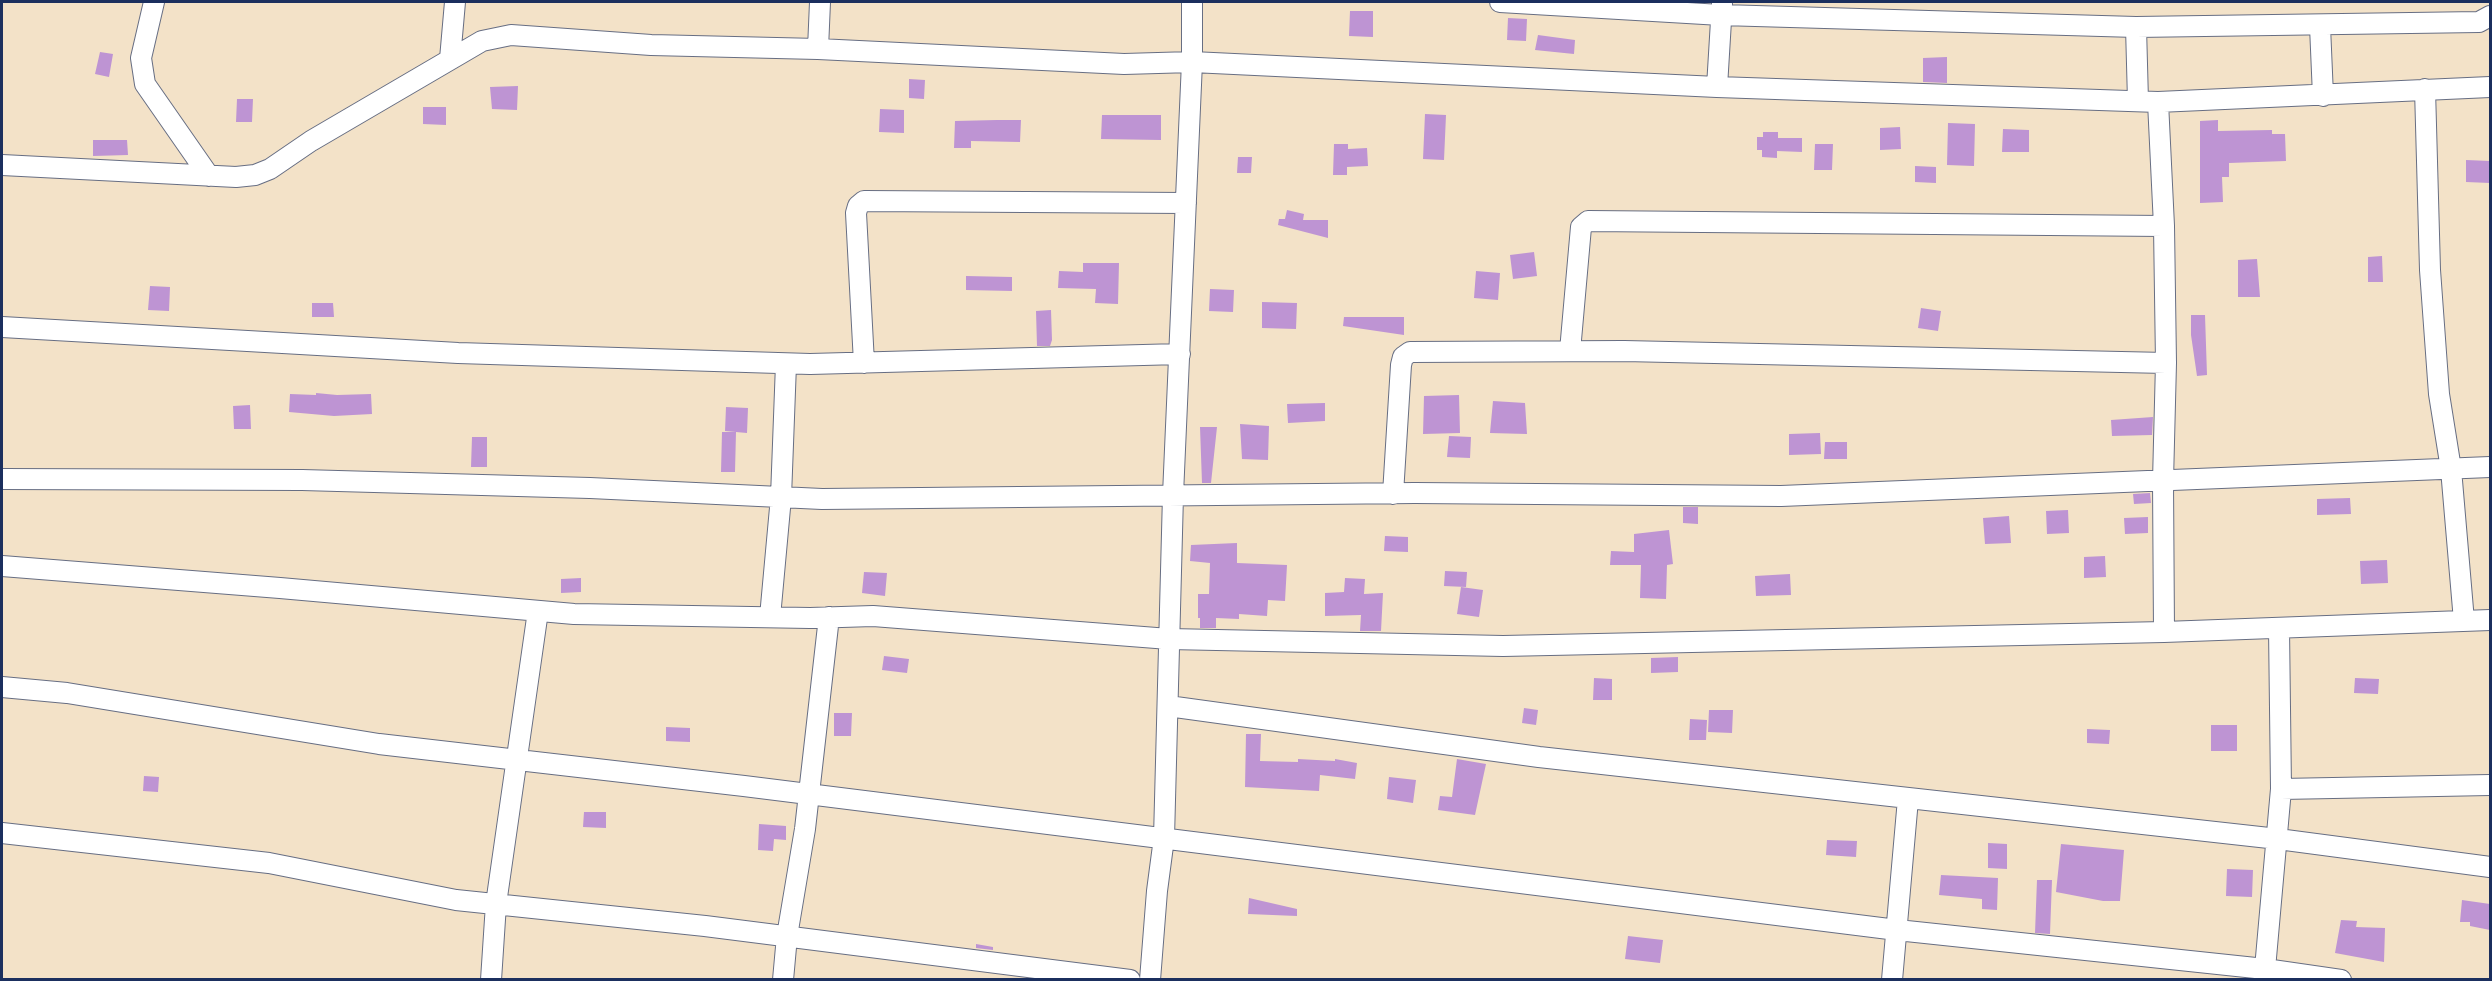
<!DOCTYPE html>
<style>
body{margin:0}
#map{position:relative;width:2492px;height:981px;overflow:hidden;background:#f3e2c8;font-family:"Gochi Hand",sans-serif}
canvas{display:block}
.frame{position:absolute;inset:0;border:3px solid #1b2f5e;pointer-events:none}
</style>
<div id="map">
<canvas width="2492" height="981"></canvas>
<div class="frame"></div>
</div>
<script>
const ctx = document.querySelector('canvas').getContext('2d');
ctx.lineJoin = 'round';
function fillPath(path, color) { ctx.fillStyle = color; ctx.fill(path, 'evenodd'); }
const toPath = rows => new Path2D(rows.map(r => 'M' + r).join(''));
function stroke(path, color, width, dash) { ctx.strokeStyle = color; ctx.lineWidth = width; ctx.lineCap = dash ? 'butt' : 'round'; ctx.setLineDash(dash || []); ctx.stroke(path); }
const building = toPath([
 [1350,11,1373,11,1373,37,1349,36],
 [1508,18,1527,19,1526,41,1507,40],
 [1538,35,1575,40,1574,54,1535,50],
 [100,52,113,54,109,77,95,74],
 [1947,57,1947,83,1923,82,1923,58],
 [909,79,925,80,924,99,909,98],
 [518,86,517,110,492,109,490,87],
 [237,99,253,99,252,122,236,122],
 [423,107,446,107,446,125,423,124],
 [880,109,904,110,904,133,879,132],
 [1425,114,1446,115,1444,160,1423,159],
 [1102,115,1161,115,1161,140,1101,139],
 [997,120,1021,120,1020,142,971,141,971,148,954,148,955,121],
 [2218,120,2218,131,2272,130,2272,134,2285,134,2286,161,2229,163,2229,177,2222,177,2223,202,2200,203,2200,121],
 [1948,123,1975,124,1974,166,1947,165],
 [1900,127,1901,149,1880,150,1880,128],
 [2003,129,2029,130,2029,152,2002,152],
 [1763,132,1778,132,1778,138,1802,138,1802,152,1777,151,1777,158,1762,157,1762,150,1757,150,1757,137,1763,137],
 [93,140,127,140,128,155,93,156],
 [1334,144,1348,144,1348,149,1367,148,1368,166,1347,167,1347,175,1333,175],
 [1815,144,1833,144,1832,170,1814,170],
 [1238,157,1252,157,1251,173,1237,173],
 [2466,160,2490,161,2490,183,2466,182],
 [1915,166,1936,167,1936,183,1915,182],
 [1287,210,1304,214,1303,220,1328,220,1328,238,1278,225,1279,219,1285,219],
 [1534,252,1537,276,1513,279,1510,255],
 [2382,256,2383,282,2368,282,2368,257],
 [2257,259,2260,297,2238,297,2238,260],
 [1083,263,1119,263,1118,304,1095,303,1096,289,1058,288,1059,271,1083,272],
 [1476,271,1500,273,1498,300,1474,298],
 [966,276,1012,277,1012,291,966,290],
 [150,286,170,287,169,311,148,310],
 [1210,289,1234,290,1233,312,1209,311],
 [1262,302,1297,303,1296,329,1262,328],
 [312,303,333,303,334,317,312,317],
 [1921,308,1941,311,1938,331,1918,328],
 [1051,310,1052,340,1050,346,1037,346,1036,311],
 [2191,315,2205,315,2207,375,2197,376,2191,335],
 [1344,317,1404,317,1404,335,1343,326],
 [316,393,337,395,371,394,372,414,334,416,289,412,290,394,316,395],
 [1459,395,1460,433,1423,434,1424,396],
 [1493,401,1525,403,1527,434,1490,433],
 [1325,403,1325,421,1288,423,1287,404],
 [250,405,251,429,234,429,233,406],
 [726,407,748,408,747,433,725,431],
 [2153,417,2152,435,2112,436,2111,420],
 [1240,424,1269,426,1268,460,1242,459],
 [1200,427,1217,427,1211,483,1202,483],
 [722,432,736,432,735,472,721,472],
 [1820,433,1821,454,1789,455,1789,434],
 [1449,436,1471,437,1470,458,1447,457],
 [472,437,487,437,487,467,471,467],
 [1825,442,1847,442,1847,459,1824,459],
 [2150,493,2151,503,2134,504,2133,494],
 [2350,498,2351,514,2317,515,2317,499],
 [1683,507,1698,507,1698,524,1683,523],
 [2068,510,2069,533,2047,534,2046,511],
 [2009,516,2011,543,1985,544,1983,518],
 [2148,517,2148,533,2125,534,2124,518],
 [1669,530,1673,564,1667,565,1666,599,1640,598,1641,565,1610,565,1611,551,1634,552,1634,534],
 [1385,536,1408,537,1408,552,1384,551],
 [1237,543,1237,563,1287,565,1285,601,1268,600,1267,616,1239,614,1239,619,1216,618,1216,628,1200,628,1200,618,1198,618,1198,594,1209,594,1210,563,1190,561,1191,545],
 [2105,556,2106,577,2084,578,2084,557],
 [2387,560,2388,583,2361,584,2360,561],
 [1445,571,1467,572,1466,587,1444,586],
 [864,572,887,573,885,596,862,593],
 [1790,574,1791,595,1756,596,1755,576],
 [581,578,581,592,561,593,561,579],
 [1345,578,1365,579,1364,594,1383,593,1381,631,1360,631,1361,615,1325,616,1325,593,1344,592],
 [1461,587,1483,590,1479,617,1457,614],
 [884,656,909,659,907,673,882,670],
 [1678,657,1678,672,1651,673,1651,658],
 [1594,678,1612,679,1612,700,1593,700],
 [2355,678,2379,679,2378,694,2354,693],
 [1524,708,1538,710,1536,725,1522,723],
 [1709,710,1733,710,1732,733,1708,732],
 [834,713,852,713,851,736,834,736],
 [1690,719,1707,720,1706,740,1689,740],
 [2211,725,2237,725,2237,751,2211,751],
 [666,727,690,728,690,742,666,741],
 [2087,729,2110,730,2109,744,2087,743],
 [1246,734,1261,734,1260,761,1298,762,1298,759,1335,761,1335,759,1357,763,1355,779,1320,775,1319,791,1245,787],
 [1457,759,1486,764,1475,815,1438,810,1440,796,1452,797],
 [144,776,159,777,158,792,143,791],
 [1389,777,1416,780,1413,803,1387,799],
 [584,812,606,812,606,828,583,827],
 [759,824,786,826,786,840,774,839,773,851,758,850],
 [1827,840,1857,841,1856,857,1826,855],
 [1988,843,2007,844,2007,869,1988,868],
 [2061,844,2124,850,2120,901,2103,901,2056,892],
 [2227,869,2253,870,2252,897,2226,896],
 [1941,875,1998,878,1997,910,1982,909,1982,899,1939,895],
 [2037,880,2052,880,2050,934,2035,933],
 [1249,898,1297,909,1297,916,1248,914],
 [2462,900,2490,904,2490,930,2470,926,2470,922,2460,922],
 [2341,920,2357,921,2356,927,2385,928,2384,962,2335,953],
 [1628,936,1663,940,1660,963,1625,959],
 [976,944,993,947,993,950,976,948]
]);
const street = toPath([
 [154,2,141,58,145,84,209,176],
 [1500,2,1721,15,2136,27,2479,22,2490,16],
 [2320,26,2323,96],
 [2136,27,2138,101],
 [818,49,820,2],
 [450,59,455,2],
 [1717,87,1722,4],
 [2425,89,2430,270,2439,394,2451,469,2464,621],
 [2158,102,2164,226,2166,363,2163,481,2164,632],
 [2,165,236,177,255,175,270,169,311,141,482,41,511,35,651,45,818,49,1124,64,1192,62,1717,87,2158,102,2490,87],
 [2,327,458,353,810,364,1180,354],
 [1570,351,1581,227,1588,221,2164,226],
 [864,363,856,213,858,206,864,201,1186,203],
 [2,479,302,480,590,488,822,499,1415,493,1781,496,2490,467],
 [1393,494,1401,365,1403,357,1410,352,1624,351,2166,363],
 [2,566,280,588,574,614,810,618,873,616,1169,639,1503,646,2164,632,2490,620],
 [770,617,781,497,786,364],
 [2,687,67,693,379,744,744,786,1897,930,2265,969,2341,980],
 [1168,706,1539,757,2278,839,2490,867],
 [2281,789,2490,785],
 [2,833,269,863,456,900,705,926,1130,980],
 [491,980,496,904,538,611],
 [783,980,787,936,805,829,829,617],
 [1150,980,1157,891,1164,838,1173,495,1192,62,1192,2],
 [1892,980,1908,799],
 [2264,980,2281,789,2279,628]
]);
fillPath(building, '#be94d3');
stroke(street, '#676e83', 22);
stroke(street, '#fff', 20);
</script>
